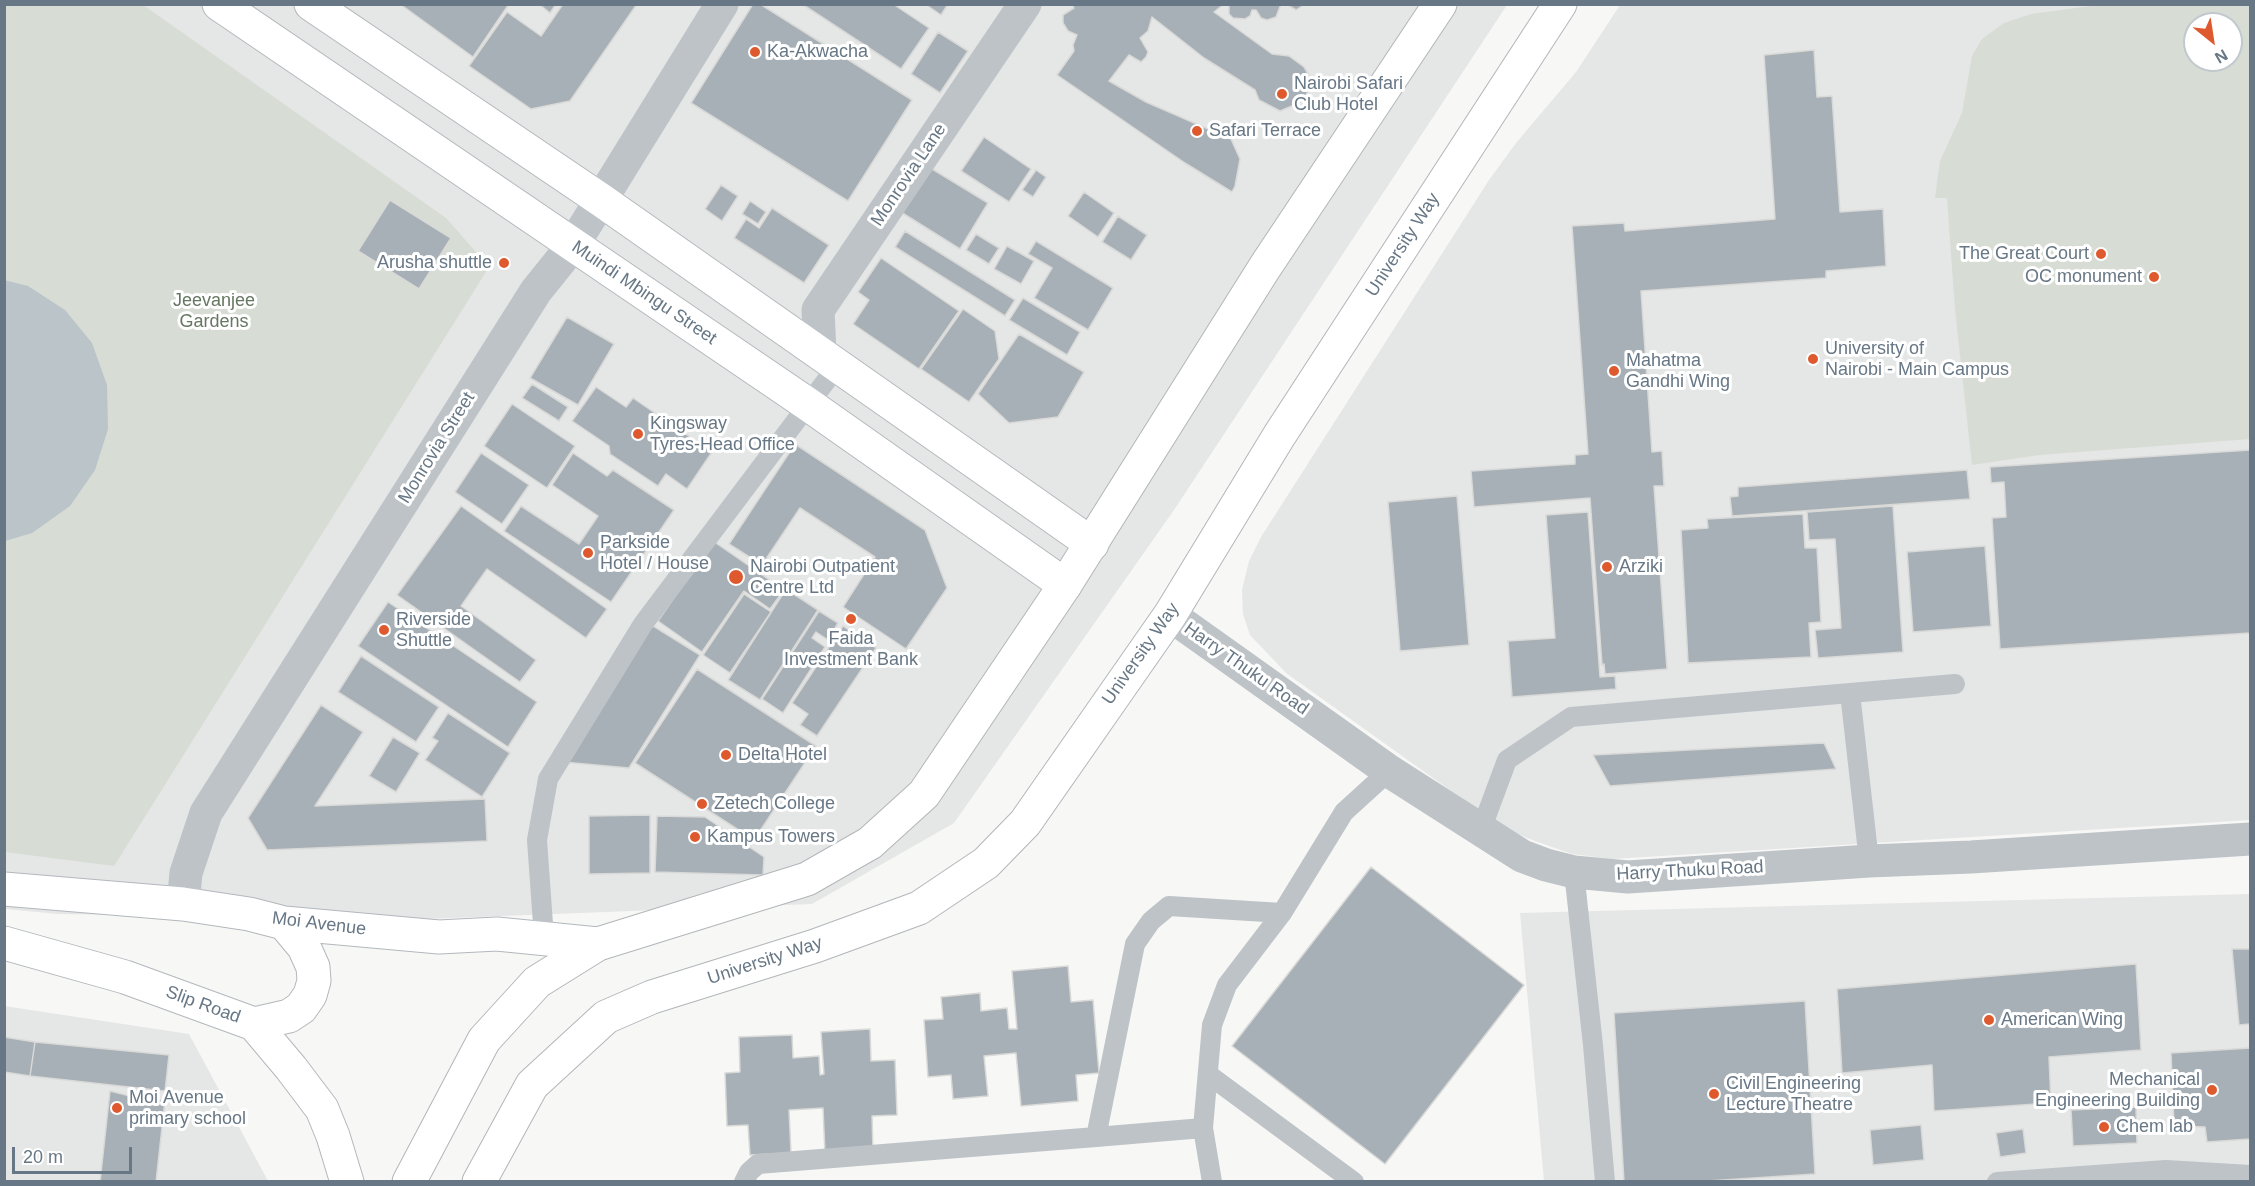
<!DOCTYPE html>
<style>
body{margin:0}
#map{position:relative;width:2255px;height:1186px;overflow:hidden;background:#f7f7f5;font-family:Arial,sans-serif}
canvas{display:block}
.frame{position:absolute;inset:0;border:6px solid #677785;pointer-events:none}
.north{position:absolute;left:2183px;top:12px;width:60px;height:60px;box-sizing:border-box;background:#fff;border:2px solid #c2c9ce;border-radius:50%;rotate:150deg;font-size:16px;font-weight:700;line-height:24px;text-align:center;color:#677785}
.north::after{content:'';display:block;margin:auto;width:21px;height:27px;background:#de5a2e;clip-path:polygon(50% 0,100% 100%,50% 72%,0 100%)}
.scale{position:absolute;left:12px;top:1147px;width:120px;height:27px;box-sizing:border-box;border:3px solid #677785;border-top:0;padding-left:8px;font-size:18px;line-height:21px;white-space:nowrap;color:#677785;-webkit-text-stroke:4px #fff;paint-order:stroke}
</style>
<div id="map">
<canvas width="2255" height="1186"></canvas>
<div class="frame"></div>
<div class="north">N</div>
<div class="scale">20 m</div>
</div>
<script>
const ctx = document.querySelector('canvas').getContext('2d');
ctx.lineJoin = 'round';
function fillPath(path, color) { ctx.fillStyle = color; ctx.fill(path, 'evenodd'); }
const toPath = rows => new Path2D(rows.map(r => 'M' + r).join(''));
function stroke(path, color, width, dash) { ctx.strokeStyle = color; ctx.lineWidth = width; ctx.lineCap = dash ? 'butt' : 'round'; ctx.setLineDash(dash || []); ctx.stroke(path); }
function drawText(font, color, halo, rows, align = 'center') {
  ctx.font = font + ' Arial,sans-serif'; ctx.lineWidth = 6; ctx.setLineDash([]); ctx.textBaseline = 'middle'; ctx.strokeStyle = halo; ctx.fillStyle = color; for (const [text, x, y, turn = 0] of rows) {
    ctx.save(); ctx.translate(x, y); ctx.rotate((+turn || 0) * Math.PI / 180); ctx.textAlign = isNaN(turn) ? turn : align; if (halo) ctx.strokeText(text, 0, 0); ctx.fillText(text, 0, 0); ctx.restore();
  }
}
const built = toPath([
 [5,5,1507,5,1174,510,954,823,812,904,425,919,58,914,5,909],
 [1620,5,2250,5,2250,820,1612,859,1572,854,1535,841,1503,828,1286,673,1250,635,1243,614,1242,590,1249,561,1261,537,1489,180,1516,143,1576,72],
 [2195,24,2231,24,2231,60,2195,60],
 [2250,894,2250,1181,1544,1181,1520,913],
 [4,1006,189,1034,268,1181,5,1181]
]);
const green = toPath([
 [5,5,143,5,446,218,489,267,114,866,5,852],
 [2098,5,2250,5,2250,439,2039,455,1972,465,1955,309,1947,198,1935,198,1940,161,1962,113,1972,56,1982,39,2004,23,2031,14],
 [2195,24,2231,24,2231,60,2195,60]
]);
const water = toPath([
 [4,280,28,286,65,310,92,343,107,385,108,429,95,470,70,506,32,533,5,541]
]);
const building = toPath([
 [400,4,509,4,473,57,400,4],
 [539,4,556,4,550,13,539,4],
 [563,4,637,4,570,101,531,109,469,66,507,12,541,36,563,4],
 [753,4,760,4,912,100,848,201,691,103,753,4],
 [802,4,893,4,929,28,901,69,802,4],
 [925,4,948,4,941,15,925,4],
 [1072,4,1224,4,1214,12,1272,54,1289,56,1304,67,1311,79,1310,87,1304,99,1292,106,1280,111,1259,100,1255,90,1204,58,1152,17,1148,31,1140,38,1148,52,1146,57,1141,62,1129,55,1109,81,1146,102,1231,139,1240,159,1235,186,1232,192,1185,163,1057,75,1074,51,1073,45,1077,35,1068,31,1063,23,1063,15,1074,8,1072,4],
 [1225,4,1281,4,1276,17,1267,20,1261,18,1256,10,1252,10,1250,16,1245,19,1233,18,1229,14,1229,6,1225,4],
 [1286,4,1305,4,1296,10,1286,4],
 [938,32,968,51,940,93,911,74,938,32],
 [1814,50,1817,97,1832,96,1840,212,1883,209,1886,266,1826,271,1826,278,1641,291,1652,452,1662,451,1664,486,1654,486,1667,669,1605,674,1604,664,1602,665,1590,498,1474,507,1471,471,1575,464,1575,455,1588,454,1572,226,1624,223,1625,231,1775,219,1764,55,1814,50],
 [984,137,1031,169,1009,202,961,171,984,137],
 [924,164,988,203,960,249,896,209,924,164],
 [1036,170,1046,177,1033,197,1022,190,1036,170],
 [721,185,738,196,722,221,705,209,721,185],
 [1084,192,1114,213,1098,237,1068,216,1084,192],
 [390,200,451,238,419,289,358,251,390,200],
 [750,201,766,212,758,224,742,214,750,201],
 [772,208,829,245,804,283,734,238,746,219,759,228,772,208],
 [1118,216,1147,235,1131,260,1102,242,1118,216],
 [905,231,1015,300,1005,316,895,247,905,231],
 [976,234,999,248,989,264,966,250,976,234],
 [1036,241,1113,288,1088,330,1034,298,1052,268,1028,254,1036,241],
 [1007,246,1034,261,1021,284,994,269,1007,246],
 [881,258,959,311,919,369,853,324,869,300,858,292,881,258],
 [1023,298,1080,332,1067,355,1009,320,1023,298],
 [963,309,995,331,999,359,969,402,921,369,963,309],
 [567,317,614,344,578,405,530,378,567,317],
 [1019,334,1084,372,1058,417,1009,423,978,394,1019,334],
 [532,384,568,407,559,421,522,398,532,384],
 [596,387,626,407,633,398,712,452,687,489,666,474,658,486,610,454,609,446,572,421,596,387],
 [512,404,575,446,547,488,484,446,512,404],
 [795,444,925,530,947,588,906,649,843,607,875,557,800,508,762,565,729,544,795,444],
 [2250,450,2250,633,2000,649,1992,518,2006,517,2004,482,1991,483,1990,467,2250,450],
 [481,453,529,485,502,524,455,492,481,453],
 [573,453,607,476,613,470,674,510,611,602,504,531,521,506,579,544,598,516,552,485,573,453],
 [1967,470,1970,499,1732,516,1730,497,1738,496,1738,487,1967,470],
 [1457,496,1469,645,1400,651,1388,502,1457,496],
 [461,506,607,609,586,638,487,569,461,606,536,660,520,682,397,595,461,506],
 [1893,506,1903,652,1818,658,1815,630,1841,628,1835,539,1809,540,1807,512,1893,506],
 [1588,512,1600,677,1615,676,1616,689,1512,697,1508,641,1555,638,1546,515,1588,512],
 [1803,514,1805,548,1817,548,1821,622,1809,623,1811,657,1688,663,1681,530,1708,528,1707,519,1803,514],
 [713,541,784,590,770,609,744,591,702,652,658,621,713,541],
 [1985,546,1991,626,1913,632,1907,552,1985,546],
 [786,589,818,610,760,700,728,680,786,589],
 [744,594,771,612,730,673,703,655,744,594],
 [388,602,537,702,508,747,358,646,388,602],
 [819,611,838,623,828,640,816,632,812,638,825,647,783,713,762,699,819,611],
 [650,624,700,655,629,768,563,762,650,624],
 [843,626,876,648,817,736,800,725,808,714,792,703,843,626],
 [361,656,439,707,416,742,338,692,361,656],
 [697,669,816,746,754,840,635,763,697,669],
 [321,705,363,732,315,806,485,799,487,841,267,850,248,818,321,705],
 [448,713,510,753,482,797,425,760,438,741,432,738,448,713],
 [393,737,420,753,396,792,369,776,393,737],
 [1824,743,1836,769,1610,786,1593,755,1824,743],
 [650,815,650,873,589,874,589,816,650,815],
 [657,816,705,817,764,857,763,875,655,872,657,816],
 [1371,867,1524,985,1385,1164,1232,1046,1371,867],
 [2232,949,2250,949,2250,1024,2239,1025,2232,949],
 [2136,964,2141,1050,2049,1057,2051,1103,1934,1111,1932,1065,1842,1073,1837,989,2136,964],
 [1068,966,1071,1002,1093,1000,1099,1073,1076,1075,1078,1101,1021,1106,1016,1053,984,1056,988,1096,953,1099,951,1075,928,1077,924,1020,943,1019,941,997,980,993,981,1011,1007,1008,1009,1029,1017,1029,1012,971,1068,966],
 [1805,1001,1815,1174,1692,1182,1624,1182,1614,1013,1805,1001],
 [870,1029,871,1061,895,1060,897,1115,872,1116,873,1152,825,1154,823,1108,789,1110,791,1153,750,1155,748,1125,727,1126,725,1073,740,1072,739,1037,792,1035,793,1058,819,1056,820,1075,824,1074,821,1032,870,1029],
 [4,1037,35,1042,30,1076,4,1072,4,1037],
 [35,1042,169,1055,165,1091,30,1076,35,1042],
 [2250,1048,2250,1139,2207,1142,2205,1127,2174,1126,2171,1053,2250,1048],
 [110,1091,134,1097,165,1100,156,1182,100,1182,110,1091],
 [2136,1107,2137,1143,2073,1146,2071,1110,2136,1107],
 [1921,1125,1924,1160,1873,1165,1870,1130,1921,1125],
 [2023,1129,2026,1153,2000,1157,1996,1133,2023,1129]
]);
const lane = toPath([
 [1850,693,1869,861],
 [1481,830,1507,760,1571,717,1955,684],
 [1574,872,1593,1045,1605,1182],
 [544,938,537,840,548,779,643,624,838,365],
 [1209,1075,1354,1182],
 [1096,1137,1203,1128],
 [744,1182,749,1172,758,1164,1096,1137,1135,944,1151,921,1169,906,1282,913],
 [1212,1182,1203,1128,1212,1025,1227,985,1282,913,1344,812,1389,771],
 [1997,1182,2166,1170,2250,1175]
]);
const street = toPath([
 [820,353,818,310,1025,4],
 [1170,615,1389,771,1522,856,1546,865,1574,872,1628,877,1869,861,1971,857,2250,839],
 [183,904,186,873,206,813,536,291,573,245,601,200,722,4]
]);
const secondary = toPath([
 [219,4,809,405,1065,585],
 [311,4,601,200,1092,544],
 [4,889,183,904,249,914,284,923,439,937,497,934,598,944],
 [4,943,125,977,254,1024,291,1068,322,1109,333,1136,347,1182],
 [254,1024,289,1016,301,1008,310,995,314,981,313,967,304,947,284,923]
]);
const highway = toPath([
 [409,1182,484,1040,537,982,598,944,807,879,870,843,924,794,1065,585,1265,267,1440,4],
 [479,1182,532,1085,606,1017,652,997,815,946,919,908,986,863,1025,823,1170,615,1279,436,1560,4]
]);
const markers = [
 [755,52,6,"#de5a2e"],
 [1282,94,6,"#de5a2e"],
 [1197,131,6,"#de5a2e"],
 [2101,254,6,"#de5a2e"],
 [504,263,6,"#de5a2e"],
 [2154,277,6,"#de5a2e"],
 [1813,359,6,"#de5a2e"],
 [1614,371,6,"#de5a2e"],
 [638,434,6,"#de5a2e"],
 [588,553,6,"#de5a2e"],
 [1607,567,6,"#de5a2e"],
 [736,577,8,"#de5a2e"],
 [851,619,6,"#de5a2e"],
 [384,630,6,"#de5a2e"],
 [726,755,6,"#de5a2e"],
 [702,804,6,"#de5a2e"],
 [695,837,6,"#de5a2e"],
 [1989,1020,6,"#de5a2e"],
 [2212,1090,6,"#de5a2e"],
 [1714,1094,6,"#de5a2e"],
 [117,1108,6,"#de5a2e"],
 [2104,1127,6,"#de5a2e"]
];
const poiNames = [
 ["Ka-Akwacha",767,52],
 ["Nairobi Safari",1294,84],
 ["Club Hotel",1294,105],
 ["Safari Terrace",1209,131],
 ["The Great Court",2089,254,"right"],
 ["Arusha shuttle",492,263,"right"],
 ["OC monument",2142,277,"right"],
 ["University of",1825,349],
 ["Nairobi - Main Campus",1825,370],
 ["Mahatma",1626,361],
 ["Gandhi Wing",1626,382],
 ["Kingsway",650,424],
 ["Tyres-Head Office",650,445],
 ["Parkside",600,543],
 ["Hotel / House",600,564],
 ["Nairobi Outpatient",750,567],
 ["Centre Ltd",750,588],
 ["Arziki",1619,567],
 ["Riverside",396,620],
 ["Shuttle",396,641],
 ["Faida",851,639,"center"],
 ["Investment Bank",851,660,"center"],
 ["Delta Hotel",738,755],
 ["Zetech College",714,804],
 ["Kampus Towers",707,837],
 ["American Wing",2001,1020],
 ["Mechanical",2200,1080,"right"],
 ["Engineering Building",2200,1101,"right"],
 ["Civil Engineering",1726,1084],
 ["Lecture Theatre",1726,1105],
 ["Moi Avenue",129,1098],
 ["primary school",129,1119],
 ["Chem lab",2116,1127]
];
const streetNames = [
 ["Monrovia Lane",909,175,-56],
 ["University Way",1403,245,-57],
 ["Muindi Mbingu Street",644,293,34],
 ["Monrovia Street",437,448,-58],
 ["University Way",1141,654,-55],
 ["Harry Thuku Road",1246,669,35],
 ["Harry Thuku Road",1690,871,-3],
 ["Moi Avenue",319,924,7],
 ["University Way",765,961,-18],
 ["Slip Road",203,1005,20]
];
const parkNames = [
 ["Jeevanjee",214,301],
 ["Gardens",214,322]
];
fillPath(built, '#e5e6e6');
fillPath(green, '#d7dcd4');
fillPath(water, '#bac4c9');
fillPath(building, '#a7b0b6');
stroke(building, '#d9d9d7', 1.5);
stroke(secondary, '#b3b8bd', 35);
stroke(highway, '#b2b6ba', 35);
stroke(lane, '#bec3c7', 20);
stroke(street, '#bec3c7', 33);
stroke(secondary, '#fff', 33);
stroke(highway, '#fff', 33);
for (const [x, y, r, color] of markers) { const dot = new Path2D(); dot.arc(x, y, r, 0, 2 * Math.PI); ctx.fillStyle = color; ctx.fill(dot); stroke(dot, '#fff', 2); }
drawText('18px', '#677785', '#fff', poiNames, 'left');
drawText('18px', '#677785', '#fff', streetNames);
drawText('18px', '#667762', '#fff', parkNames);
</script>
